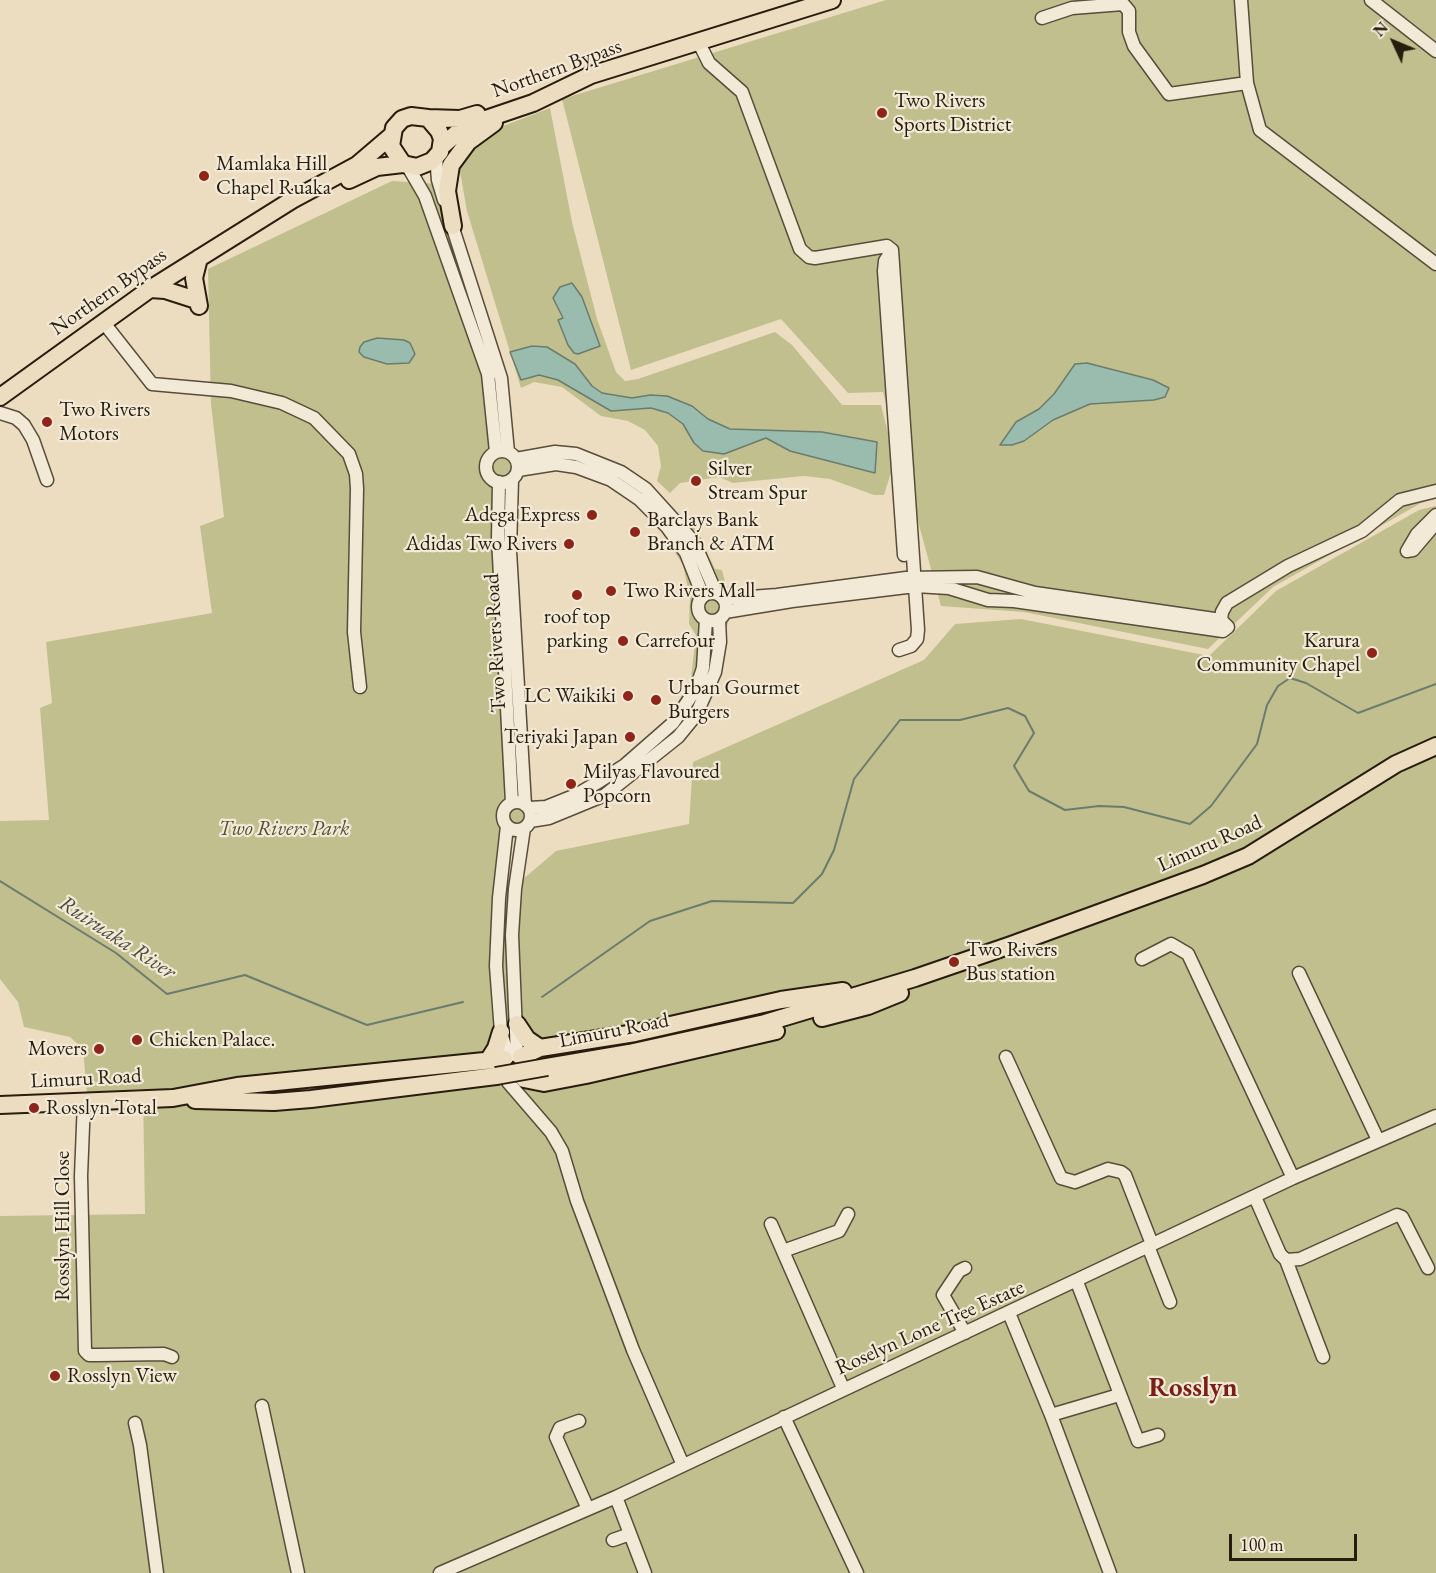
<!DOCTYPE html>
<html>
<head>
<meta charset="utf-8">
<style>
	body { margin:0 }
	#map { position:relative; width:1436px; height:1573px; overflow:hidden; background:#ecddc1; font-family:"EB Garamond",serif }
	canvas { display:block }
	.north { position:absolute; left:1364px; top:12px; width:60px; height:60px; -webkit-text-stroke:4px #f3e9d7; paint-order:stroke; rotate:314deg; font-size:16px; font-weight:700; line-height:24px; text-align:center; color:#271c0d }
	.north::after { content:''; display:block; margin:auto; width:21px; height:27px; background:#271c0d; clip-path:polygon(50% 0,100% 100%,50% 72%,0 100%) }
	.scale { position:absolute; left:1229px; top:1534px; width:128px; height:27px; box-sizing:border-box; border:3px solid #271c0d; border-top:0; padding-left:8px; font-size:18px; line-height:21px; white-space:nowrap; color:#271c0d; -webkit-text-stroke:4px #f3e9d7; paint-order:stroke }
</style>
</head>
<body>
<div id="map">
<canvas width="1436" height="1573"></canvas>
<div class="north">N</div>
<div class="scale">100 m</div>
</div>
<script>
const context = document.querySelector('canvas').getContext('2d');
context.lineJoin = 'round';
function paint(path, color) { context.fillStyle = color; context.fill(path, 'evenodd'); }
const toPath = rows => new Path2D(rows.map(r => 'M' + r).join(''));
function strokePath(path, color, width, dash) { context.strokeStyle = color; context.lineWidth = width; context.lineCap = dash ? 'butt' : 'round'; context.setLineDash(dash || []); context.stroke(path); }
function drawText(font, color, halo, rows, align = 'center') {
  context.font = font + ' "EB Garamond",serif'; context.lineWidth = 4.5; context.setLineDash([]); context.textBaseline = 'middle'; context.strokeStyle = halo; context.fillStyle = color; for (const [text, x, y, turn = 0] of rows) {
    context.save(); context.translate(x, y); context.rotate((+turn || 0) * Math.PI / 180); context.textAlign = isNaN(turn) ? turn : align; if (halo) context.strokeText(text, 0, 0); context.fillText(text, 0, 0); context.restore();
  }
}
const green = toPath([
	[886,0,1436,0,1436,499,1421,503,1273,587,1208,649,1024,612,941,606,883,392,848,393,781,319,631,370,562,99],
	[550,108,572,222,597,319,616,372,625,381,638,379,775,332,792,345,842,405,881,405,890,441,892,469,884,495,874,495,830,479,804,476,733,483,719,477,680,483,670,493,657,481,661,466,658,446,645,430,628,421,601,416,562,387,534,382,521,388,467,211,459,166,467,151,493,130],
	[392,181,439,184,479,348,493,457,504,453,510,456,515,464,513,474,502,480,504,810,515,803,521,804,529,811,530,818,519,829,511,828,501,898,556,851,689,824,693,762,924,660,955,624,1021,619,1209,656,1276,591,1419,510,1436,506,1436,1573,0,1573,0,1216,145,1214,143,1089,87,1093,83,1049,70,1037,24,1027,18,1002,0,979,0,821,49,820,40,708,52,703,46,642,212,613,200,526,224,517,211,404,208,269],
	[688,519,694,526,715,569,722,570,726,586,738,589,734,601,737,609,729,620,693,727,672,714,691,678,696,635,689,624,690,598,683,565,669,543]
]);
const water = toPath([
	[572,283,582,297,600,346,578,354,574,353,568,345,558,320,563,318,553,298,560,287,572,283],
	[377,338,404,340,410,343,415,354,409,363,387,364,364,357,359,352,360,347,364,342,377,338],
	[532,346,547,347,575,364,592,386,602,393,632,398,650,395,667,396,692,406,708,419,730,429,822,432,877,442,875,473,790,451,766,438,724,454,703,451,694,443,683,424,668,413,651,408,611,411,558,380,539,375,521,380,510,352,532,346],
	[1087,363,1153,380,1169,388,1165,397,1154,400,1090,404,1053,420,1024,441,1012,445,1000,445,1016,422,1039,409,1054,394,1075,364,1087,363]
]);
const stream = toPath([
	[0,881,116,953,167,994,245,975,367,1025,463,1002],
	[542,997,650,921,712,901,793,903,822,874,834,850,854,779,900,720,960,720,1008,708,1025,716,1034,733,1014,766,1029,791,1065,810,1099,806,1124,807,1190,824,1211,806,1257,744,1267,705,1278,686,1290,678,1306,683,1358,713,1436,684]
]);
const minor = toPath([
	[1241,0,1247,83,1260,130,1436,264],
	[1371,0,1436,51],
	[1042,18,1072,8,1123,4,1129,11,1129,32,1134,46,1169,94,1247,83],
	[699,43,709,63,742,92,800,249,809,257,815,258,887,246,892,250],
	[436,157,438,180,444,200],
	[407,165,425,196,488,374,496,452],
	[450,219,501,378,508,452],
	[892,250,918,630,917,639,911,646,899,650],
	[892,250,885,261,884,271,904,555],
	[104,323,152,384,231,391,282,403,314,418,349,454,356,474,357,489,354,632,360,687],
	[0,413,16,418,24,425,33,440,47,480],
	'486 467a16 16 0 1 1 32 0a16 16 0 1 1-32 0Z',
	[516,459,555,452,576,454,621,472,646,489,694,542,716,593],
	[518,470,556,464,576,467,611,480,639,499,667,527,686,553,703,596],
	[512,479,510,551,525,805],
	[499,482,498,538,512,803],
	[1436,515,1417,534,1407,551,1413,550,1436,523],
	'698 607a14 14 0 1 1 28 0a14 14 0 1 1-28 0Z',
	[724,599,777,595,906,578,977,577,1035,593,1221,620,1228,627,1223,631,1014,601,988,600,949,588,915,586,792,601,725,612],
	[1221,620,1222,612,1227,603,1288,566,1362,531,1400,500,1436,491],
	'503 816a14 14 0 1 1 28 0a14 14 0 1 1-28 0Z',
	[529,808,546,807,576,795,600,781,625,765,673,723,696,689,703,668,706,620],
	[530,821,549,818,605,795,678,737,696,715,715,672,720,642,719,619],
	[507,826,499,898,496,966,501,1032,508,1057],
	[1142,959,1171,944,1188,954,1293,1178],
	[1299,973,1378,1140],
	[517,1056,512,935,515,889,524,828],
	[1006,1057,1061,1178,1075,1182,1108,1169,1121,1172,1125,1175,1152,1244],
	[508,1082,551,1132,562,1151,577,1201,633,1350,683,1465],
	[84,1101,81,1176,85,1351,89,1355,98,1355,164,1354,172,1357],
	[1255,1197,1280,1254,1286,1260,1300,1259,1397,1215,1402,1217,1428,1268],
	[771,1224,843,1388],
	[1148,1246,1170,1302],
	[783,1251,839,1231,848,1214],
	[1286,1260,1323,1357],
	[1077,1282,1138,1441,1158,1435],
	[1009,1313,1051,1415,1110,1573],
	[965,1333,943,1295,959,1271,965,1268],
	[262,1406,298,1573],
	[1051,1415,1119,1395],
	[784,1417,857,1573],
	[579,1421,560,1428,556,1437,588,1509],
	[135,1423,140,1445,157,1573],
	[616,1497,645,1573],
	[613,1540,630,1534],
	[440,1573,616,1497,1293,1178,1436,1116]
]);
const major = toPath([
	[428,118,460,119,477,114],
	[441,147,458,132,480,121,533,103,591,75,832,0],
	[349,180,377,167,403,164,417,167,432,161,440,152,442,139,439,131,428,118,411,116,402,119,394,128,391,146,403,164],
	[453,226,447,191,451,165,468,142,494,123],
	[150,289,165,290,193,299],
	[199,306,194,278,199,258],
	[0,397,150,289,292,200,357,165,391,136],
	[822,1018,868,1006,900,993],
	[517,1024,527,1039,540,1048],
	[521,1057,540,1048,635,1033,781,1000,843,991],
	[489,1059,496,1048,501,1032],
	[547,1067,629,1053,765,1023,915,978,1011,945,1203,875,1248,856,1396,764,1436,746],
	[524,1079,544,1083,586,1075,776,1031],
	[195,1100,274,1102,311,1099,496,1076],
	[0,1105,173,1098,237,1086,504,1059]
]);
const majorBridge = toPath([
	[496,1076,547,1067]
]);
const markers = [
	[882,113,6,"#8f2418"],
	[204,176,6,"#8f2418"],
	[47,422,6,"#8f2418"],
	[696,481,6,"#8f2418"],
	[592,515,6,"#8f2418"],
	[635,532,6,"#8f2418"],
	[569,544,6,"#8f2418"],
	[611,591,6,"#8f2418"],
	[577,595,6,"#8f2418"],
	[623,641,6,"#8f2418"],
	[1372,653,6,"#8f2418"],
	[628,696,6,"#8f2418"],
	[656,700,6,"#8f2418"],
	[630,737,6,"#8f2418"],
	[571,784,6,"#8f2418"],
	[954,962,6,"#8f2418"],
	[137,1040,6,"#8f2418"],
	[99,1049,6,"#8f2418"],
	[34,1108,6,"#8f2418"],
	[55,1376,6,"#8f2418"]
];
const streetNames = [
	["Northern Bypass",557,69,-20],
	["Northern Bypass",109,292,-35],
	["Two Rivers Road",496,643,-93],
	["Limuru Road",1210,844,-24],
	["Limuru Road",614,1031,-11],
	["Limuru Road",86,1079,-3],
	["Rosslyn Hill Close",63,1226,-90],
	["Roselyn Lone Tree Estate",930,1328,-24]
];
const poiNames = [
	["Two Rivers",894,101],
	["Sports District",894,125],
	["Mamlaka Hill",216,164],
	["Chapel Ruaka",216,188],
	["Two Rivers",59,410],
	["Motors",59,434],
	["Silver",708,469],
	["Stream Spur",708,493],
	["Adega Express",580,515,"right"],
	["Barclays Bank",647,520],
	["Branch & ATM",647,544],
	["Adidas Two Rivers",557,544,"right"],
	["Two Rivers Mall",623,591],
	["roof top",577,617,"center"],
	["parking",577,641,"center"],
	["Carrefour",635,641],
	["Karura",1360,641,"right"],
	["Community Chapel",1360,665,"right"],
	["Urban Gourmet",668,688],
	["Burgers",668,712],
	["LC Waikiki",616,696,"right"],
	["Teriyaki Japan",618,737,"right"],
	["Milyas Flavoured",583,772],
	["Popcorn",583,796],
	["Two Rivers",966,950],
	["Bus station",966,974],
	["Chicken Palace.",149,1040],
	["Movers",87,1049,"right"],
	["Rosslyn Total",46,1108],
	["Rosslyn View",67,1376]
];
const parkNames = [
	["Two Rivers Park",284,829]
];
const waterNames = [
	["Ruiruaka River",117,938,33]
];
const districtNames = [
	["Rosslyn",1193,1389]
];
paint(green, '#c0bf8d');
paint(water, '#99bcae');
strokePath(water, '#6b7c6e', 1.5);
strokePath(stream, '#6b7c6e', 2);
strokePath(minor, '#584c3a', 15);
strokePath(major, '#271c0d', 20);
strokePath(minor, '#f3e9d7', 12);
strokePath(major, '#ecddc1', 16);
strokePath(majorBridge, '#271c0d', 20, []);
strokePath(majorBridge, '#ecddc1', 16);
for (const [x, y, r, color] of markers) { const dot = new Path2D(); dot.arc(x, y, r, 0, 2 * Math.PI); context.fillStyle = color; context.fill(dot); strokePath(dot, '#f3e9d7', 2); }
drawText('21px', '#271c0d', '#f3e9d7', streetNames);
drawText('21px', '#271c0d', '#f3e9d7', poiNames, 'left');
drawText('italic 21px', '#554d33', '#f3e9d7', parkNames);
drawText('italic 22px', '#494c3d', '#f3e9d7', waterNames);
drawText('bold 27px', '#7a1f14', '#f3e9d7', districtNames);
</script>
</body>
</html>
